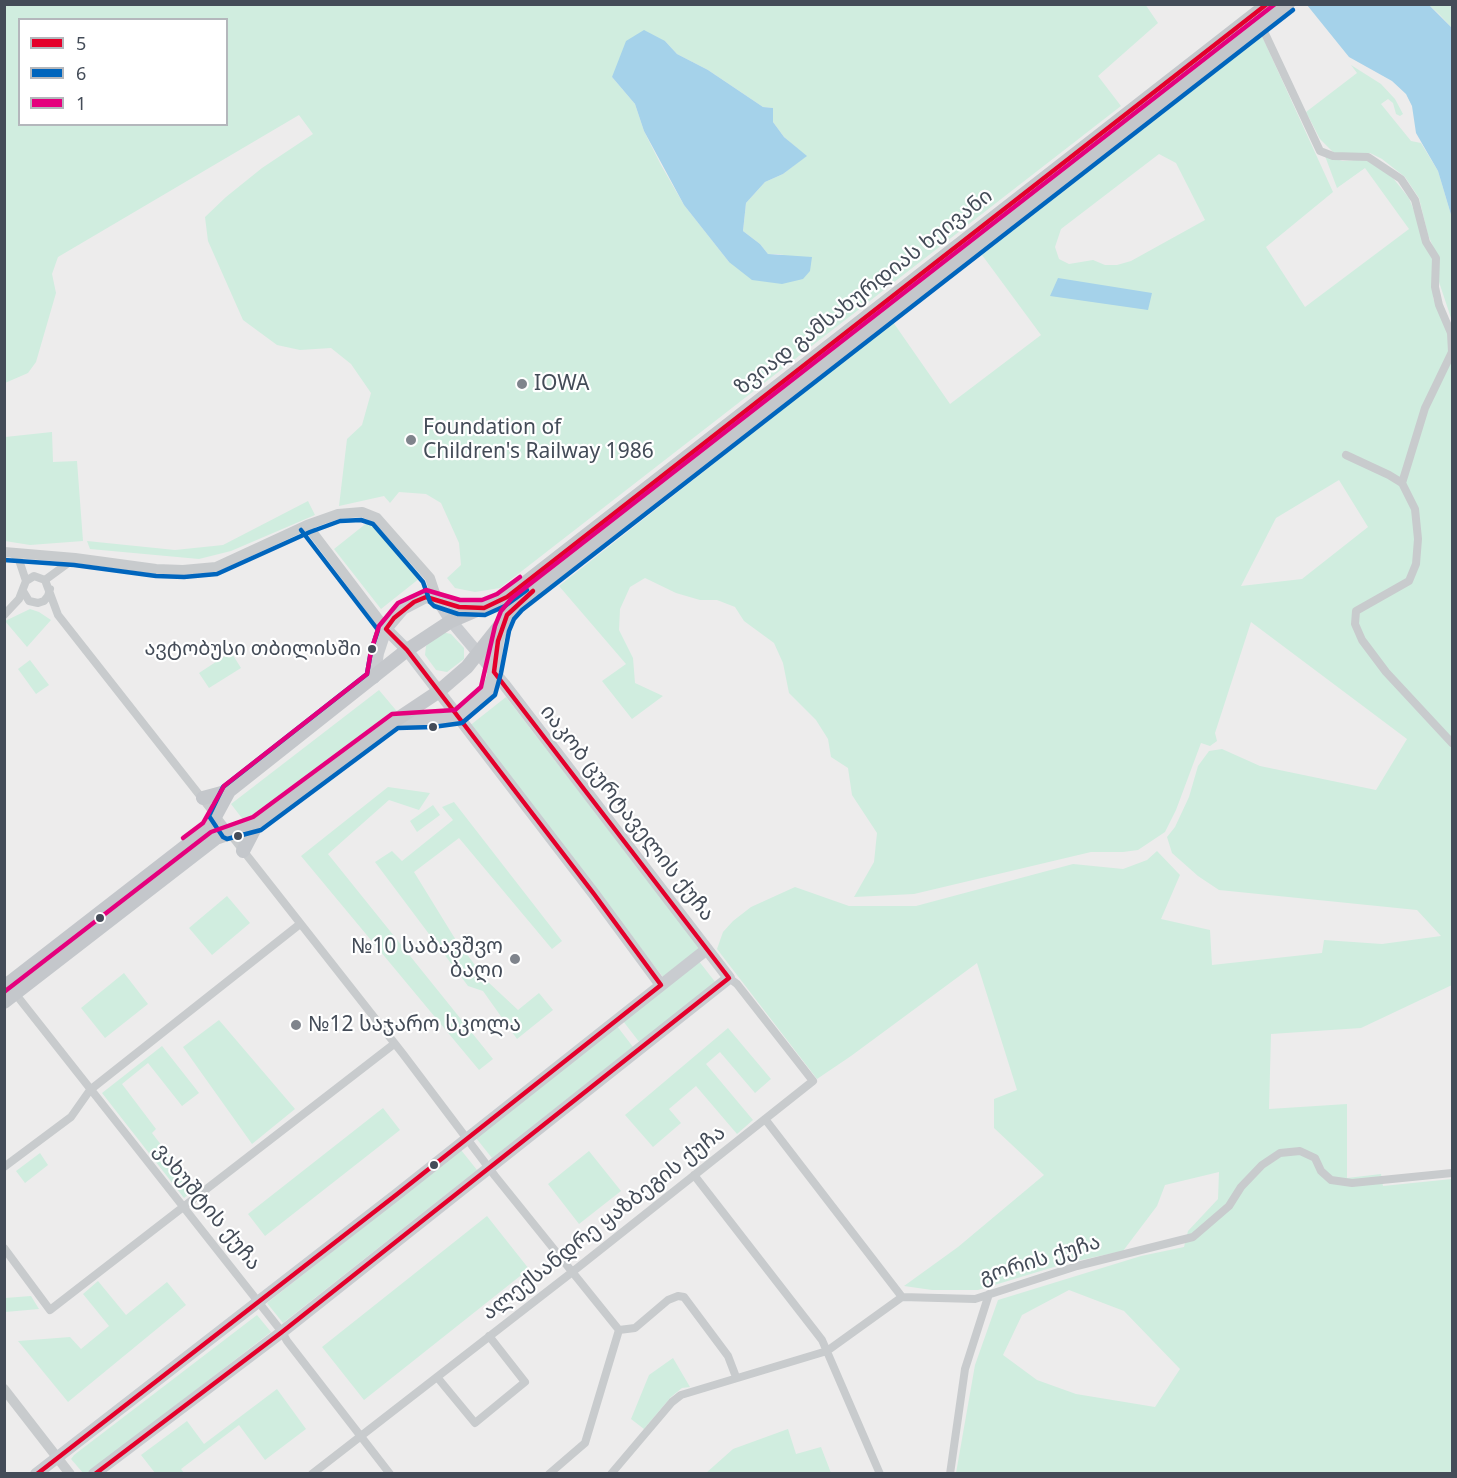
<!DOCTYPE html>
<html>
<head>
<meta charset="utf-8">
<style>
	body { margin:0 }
	#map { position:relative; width:1457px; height:1478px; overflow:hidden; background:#edecec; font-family:"Noto Sans",sans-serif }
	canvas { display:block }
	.frame { position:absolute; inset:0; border:6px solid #444c58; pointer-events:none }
	.legend { position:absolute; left:18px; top:18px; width:210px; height:108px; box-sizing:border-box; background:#fff; border:2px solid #b4b7bc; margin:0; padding:8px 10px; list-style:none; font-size:18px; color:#444c58 }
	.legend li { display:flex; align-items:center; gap:12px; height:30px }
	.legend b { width:30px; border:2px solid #b4b7bc }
</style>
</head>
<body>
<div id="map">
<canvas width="1457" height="1478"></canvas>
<div class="frame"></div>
<ul class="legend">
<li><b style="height:8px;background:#e4002b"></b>5</li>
<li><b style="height:8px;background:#0065bd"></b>6</li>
<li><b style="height:8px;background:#e5007d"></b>1</li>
</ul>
</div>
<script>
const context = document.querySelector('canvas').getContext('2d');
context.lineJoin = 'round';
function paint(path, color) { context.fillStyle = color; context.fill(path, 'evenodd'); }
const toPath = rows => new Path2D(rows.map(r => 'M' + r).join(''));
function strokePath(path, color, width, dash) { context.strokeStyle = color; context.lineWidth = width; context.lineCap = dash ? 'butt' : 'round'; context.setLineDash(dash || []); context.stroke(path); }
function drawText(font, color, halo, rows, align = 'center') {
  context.font = font + ' "Noto Sans","Noto Sans Georgian",sans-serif'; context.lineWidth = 4.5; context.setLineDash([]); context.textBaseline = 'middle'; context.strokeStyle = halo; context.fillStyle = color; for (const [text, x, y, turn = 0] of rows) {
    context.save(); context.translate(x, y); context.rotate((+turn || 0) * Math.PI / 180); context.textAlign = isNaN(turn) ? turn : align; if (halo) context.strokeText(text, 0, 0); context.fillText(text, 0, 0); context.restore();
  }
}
const green = toPath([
	[1145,4,1158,23,1098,76,1121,106,500,588,475,592,455,588,447,578,461,565,459,543,441,503,426,494,399,492,390,503,384,496,339,506,347,439,362,425,371,393,351,364,331,348,300,350,277,345,243,320,208,241,205,217,226,197,262,168,313,134,299,115,58,257,52,274,56,293,36,362,28,373,5,383,5,5],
	[20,20,226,20,226,124,20,124],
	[665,41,677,54,708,70,763,107,773,108,773,122,784,137,806,156,783,174,765,182,746,203,743,231,760,244,768,254,784,254,729,262,684,205,661,165,644,131,635,104,612,77],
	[1429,5,1452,5,1452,28,1439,14],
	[1262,36,1333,192,1266,247,1305,307,1409,229,1365,168,1337,188,1325,156,1343,161,1368,159,1393,178,1409,198,1434,262,1433,298,1448,332,1452,352,1452,985,1361,1028,1271,1034,1269,1109,1347,1104,1347,1178,1381,1174,1383,1186,1452,1179,1452,1473,956,1473,975,1365,998,1300,1141,1256,1184,1247,1188,1231,1218,1199,1219,1172,1165,1185,1157,1206,1123,1251,1067,1263,978,1290,932,1290,904,1286,958,1247,1044,1175,994,1128,994,1099,1017,1090,977,963,851,1056,817,1079,717,949,723,932,733,921,751,907,795,887,849,906,916,906,1073,864,1123,869,1147,860,1157,851,1180,875,1161,919,1210,930,1212,965,1322,953,1324,940,1382,944,1441,936,1417,910,1219,890,1198,876,1172,853,1167,837,1175,827,1189,797,1198,766,1209,751,1222,749,1260,766,1376,790,1407,739,1251,622,1215,733,1217,741,1210,746,1201,743,1176,810,1165,832,1138,850,1123,852,1091,852,914,894,854,897,874,862,877,833,852,795,848,768,831,757,828,739,816,720,789,693,783,663,774,643,744,621,735,607,717,600,700,600,676,593,645,578,630,587,620,609,619,630,633,658,635,683,663,696,632,719,602,681,626,664,559,586,893,322,950,404,1041,335,982,255],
	[1159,154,1176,163,1205,220,1131,261,1117,265,1105,265,1093,260,1069,264,1059,259,1055,247,1061,229],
	[1339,480,1368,527,1302,579,1241,586,1276,518],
	[1069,1290,1124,1311,1180,1369,1155,1407,1076,1394,1037,1380,1003,1355,1022,1315],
	[1351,65,1381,84,1395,99,1403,114,1400,116,1396,114,1393,103,1388,99,1381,104,1411,141,1421,143,1438,171,1452,218,1452,321,1439,282,1438,258,1428,235,1419,198,1405,177,1382,159,1370,153,1334,153,1320,139,1306,112,1357,73],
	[52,432,53,462,77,461,83,541,30,545,5,541,5,437],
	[308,501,315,515,231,551,199,559,90,549,87,541,175,550,223,545],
	[373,518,420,578,381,609,334,549],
	[30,609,39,612,51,620,27,647,5,621],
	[442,632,451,634,464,648,464,659,447,672,436,670,425,655,426,646],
	[231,652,241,668,209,688,199,673],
	[30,660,49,685,36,694,18,669],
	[379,690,400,715,248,826,231,804],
	[506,697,700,948,663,977,468,727],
	[388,787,430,793,419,810,389,800,328,854,493,1059,479,1070,301,856],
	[454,802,562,941,552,949,459,838,414,872,454,937,487,981,518,1010,539,993,553,1010,517,1039,483,991,468,986,375,862,392,851,402,861,453,820,442,807],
	[433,805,440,815,417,832,410,821],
	[227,896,250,923,212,955,189,928],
	[698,960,716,983,640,1043,623,1021],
	[124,973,148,1004,105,1038,81,1008],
	[219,1020,295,1109,252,1144,183,1047],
	[617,1026,633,1047,492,1158,476,1138],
	[728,1028,771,1079,755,1093,720,1052,706,1064,753,1120,737,1134,696,1086,669,1109,681,1123,653,1147,625,1115],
	[162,1046,199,1093,182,1106,148,1063,122,1084,156,1129,152,1133,195,1189,184,1198,102,1093],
	[383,1108,400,1130,265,1236,248,1214],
	[461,1150,477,1170,283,1323,267,1303],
	[589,1151,621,1191,579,1224,548,1184],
	[40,1153,48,1165,25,1183,16,1171],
	[487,1216,529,1269,364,1400,322,1347],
	[98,1281,126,1315,167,1282,186,1305,68,1402,18,1341,70,1337,81,1349,109,1326,83,1294],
	[31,1296,39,1309,5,1312,5,1298],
	[257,1315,271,1332,88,1473,83,1473,71,1459,74,1455],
	[673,1358,690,1387,682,1388,671,1397,644,1429,631,1419,649,1375],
	[277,1389,306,1429,265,1460,239,1425,181,1469,184,1473,155,1473,141,1455,187,1421,204,1444],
	[788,1429,796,1454,821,1447,831,1473,706,1473,733,1449]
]);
const water = toPath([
	[1307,5,1429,5,1452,28,1452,218,1438,171,1416,133,1412,106,1406,94,1392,81,1349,57],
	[644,30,665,41,677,54,708,70,763,107,773,108,773,122,784,137,807,156,783,174,765,182,746,203,743,231,760,244,768,254,812,257,810,271,803,279,782,284,752,280,729,262,684,205,644,131,635,104,612,77,626,41],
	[1058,278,1152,293,1148,310,1050,296]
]);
const minor = toPath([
	[1261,25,1320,151,1333,156,1368,157,1401,179,1415,200,1426,242,1436,258,1435,287,1439,305,1451,333,1452,352,1425,408,1402,483],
	[1346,455,1389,475,1402,483,1415,509,1418,539,1416,564,1409,581,1356,611,1355,624,1362,640,1386,672,1452,743],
	[13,554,19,560,26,581],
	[45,580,75,558],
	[23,591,29,601,38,603,44,601,48,596,50,589],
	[4,615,19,599,26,581,34,576,45,580,58,615,403,1054,495,1176,619,1330,585,1443,549,1474],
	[14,992,282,1332,287,1341,390,1474],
	[765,1119,902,1297],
	[4,1167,71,1117,90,1090,300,924],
	[694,1175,822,1340,880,1474],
	[4,1248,50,1310,394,1044],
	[619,1330,635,1328,668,1300,678,1296,684,1297,728,1356,736,1377],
	[437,1377,475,1423,525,1382,489,1336],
	[312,1474,571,1273,813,1081,737,984,729,978],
	[611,1474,672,1402,681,1395,827,1351,902,1297,975,1299,1077,1266,1193,1237,1229,1206,1241,1187,1262,1165,1280,1153,1300,1151,1315,1158,1321,1171,1331,1180,1352,1183,1452,1173],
	[950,1474,965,1369,989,1294]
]);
const tertiary = toPath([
	[307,525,386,629],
	[4,552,75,558,156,569,183,570,216,567,307,525,338,514,362,512,377,518,430,578,437,599],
	[4,1389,70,1474]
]);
const secondary = toPath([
	[386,629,407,650,594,894,661,985],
	[374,678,378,653,386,629,403,609,426,597,459,607,482,608],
	[396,720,432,720,458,717,488,691,494,672,498,641,504,622],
	[36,1474,396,1195,707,949],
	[94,1474,282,1332,729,978,504,684,451,621,437,599]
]);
const primary = toPath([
	[203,798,229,791],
	[243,851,257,824],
	[4,987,209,828,229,791,407,650,451,621,507,597,1268,4],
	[4,1002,216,838,257,824,396,720,438,692,467,667,517,604,1288,4]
]);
const bus1 = toPath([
	[37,1474,396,1195,661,985,594,894,407,650,386,629,394,618,414,602,426,597,459,607,484,608,507,597,1267,4],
	[95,1474,282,1332,729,978,494,672,498,641,507,615,533,591]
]);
const bus2 = toPath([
	[301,530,378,630,371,651,367,674,223,787,209,816,223,837,227,839,261,830,398,728,433,727,462,723,495,695,501,673,509,631,514,619,522,610,1293,10],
	[4,560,74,565,156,576,184,577,217,574,310,532,340,521,361,520,373,524,423,582,430,602,434,606,458,614,485,615,505,606,527,590]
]);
const bus3 = toPath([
	[183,838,203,823,224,786,367,674,371,651,379,626,398,603,426,590,460,600,482,600,497,594,520,577],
	[4,992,211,832,253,817,392,714,455,710,481,687,495,626,501,611,512,598,1275,4]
]);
const markers = [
	[522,384,6,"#7f848c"],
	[411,440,6,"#7f848c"],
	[372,649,5,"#444c58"],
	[433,727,5,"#444c58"],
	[238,836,5,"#444c58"],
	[100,918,5,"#444c58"],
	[515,959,6,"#7f848c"],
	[296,1025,6,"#7f848c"],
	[434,1165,5,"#444c58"]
];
const busNames = [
	["ავტობუსი თბილისში",361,649]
];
const streetNames = [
	["ზვიად გამსახურდიას ხეივანი",864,292,-38],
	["იაკობ ცურტაველის ქუჩა",627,813,52],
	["ვახუშტის ქუჩა",207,1207,51],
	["ალექსანდრე ყაზბეგის ქუჩა",604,1223,-38],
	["გორის ქუჩა",1040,1260,-17]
];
const poiNames = [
	["IOWA",534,384],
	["Foundation of",423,428],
	["Children's Railway 1986",423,452],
	["№10 საბავშვო",503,947,"right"],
	["ბაღი",503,971,"right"],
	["№12 საჯარო სკოლა",308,1025]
];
paint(green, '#d0eddf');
paint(water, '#a5d2ea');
strokePath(minor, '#c8cbcd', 8);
strokePath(tertiary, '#c8cbcd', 10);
strokePath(secondary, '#c9ccd0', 12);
strokePath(primary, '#c4c7cb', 14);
strokePath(bus1, '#e4002b', 4.5);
strokePath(bus2, '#0065bd', 4.5);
strokePath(bus3, '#e5007d', 4.5);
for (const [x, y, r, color] of markers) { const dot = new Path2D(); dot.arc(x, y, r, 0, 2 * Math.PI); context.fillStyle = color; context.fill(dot); strokePath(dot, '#fff', 2); }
drawText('20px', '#444c58', '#fff', busNames, 'right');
drawText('21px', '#444c58', '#fff', streetNames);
drawText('21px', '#444c58', '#fff', poiNames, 'left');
</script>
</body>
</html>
